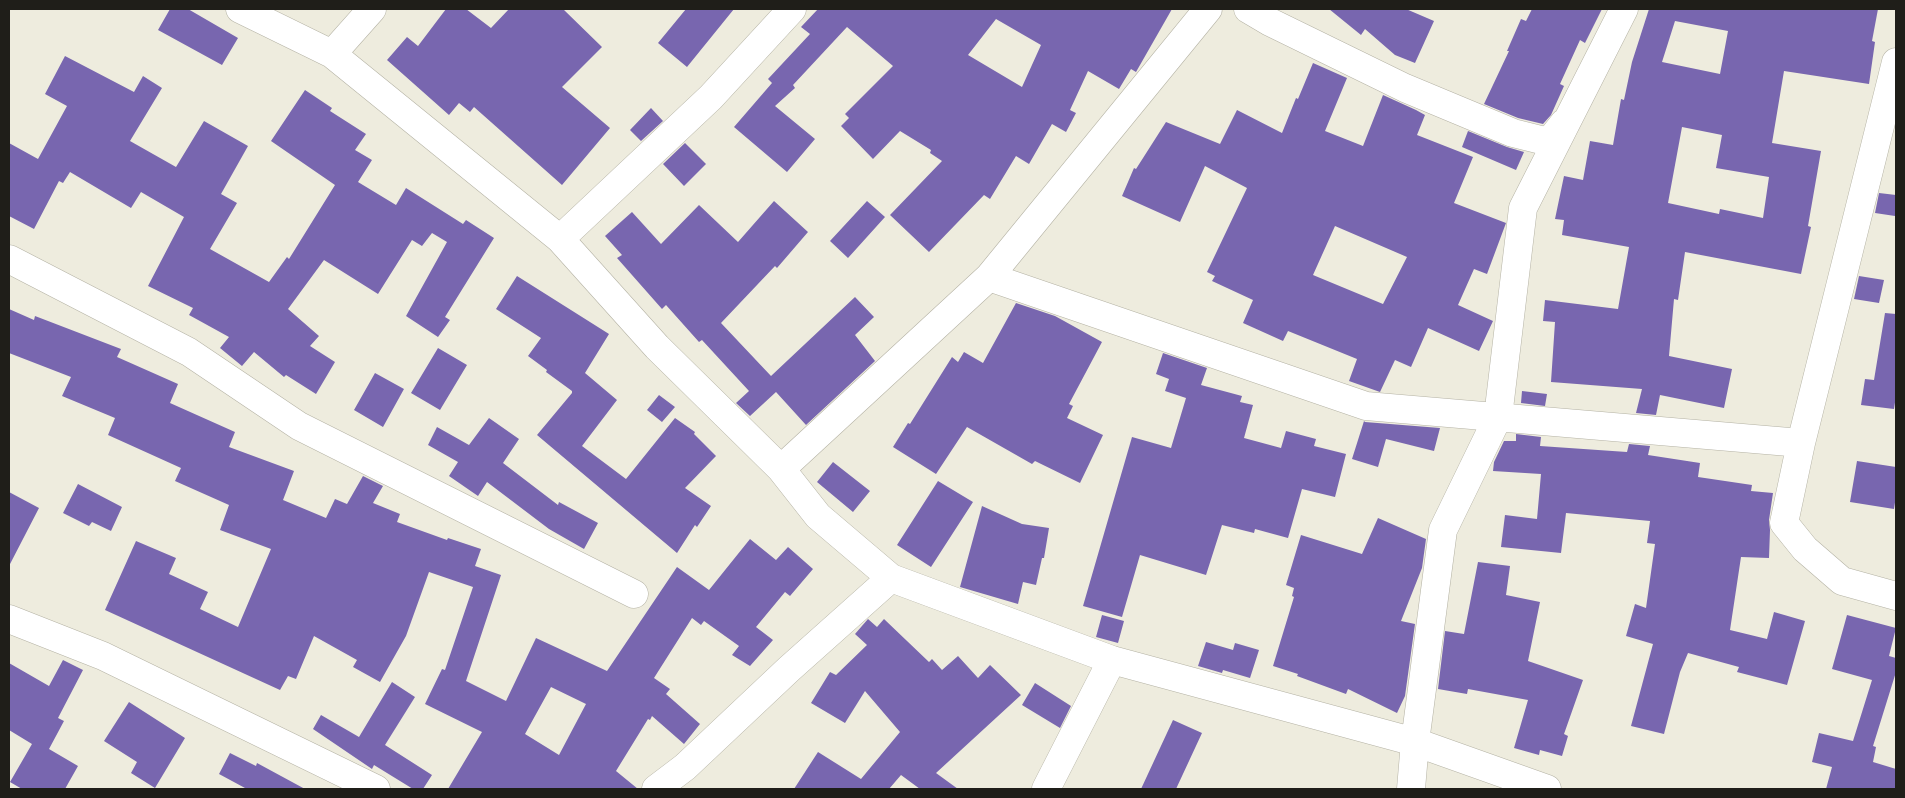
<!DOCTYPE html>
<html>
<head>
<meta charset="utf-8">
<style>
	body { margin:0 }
	#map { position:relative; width:1905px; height:798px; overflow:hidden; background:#eeecde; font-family:"Alegreya Sans",sans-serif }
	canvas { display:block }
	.frame { position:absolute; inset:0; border:10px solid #1f1e19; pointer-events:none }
</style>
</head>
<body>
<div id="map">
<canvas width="1905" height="798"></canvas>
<div class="frame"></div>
</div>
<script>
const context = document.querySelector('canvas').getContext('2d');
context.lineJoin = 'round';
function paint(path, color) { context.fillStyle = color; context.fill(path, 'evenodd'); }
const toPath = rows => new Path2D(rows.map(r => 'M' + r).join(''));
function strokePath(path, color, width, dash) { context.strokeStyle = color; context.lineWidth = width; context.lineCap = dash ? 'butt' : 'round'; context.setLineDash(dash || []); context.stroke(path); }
const building = toPath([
	[170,9,188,9,238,38,222,65,158,30],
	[446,9,466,9,491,28,509,9,563,9,602,47,562,87,610,128,562,185,474,107,470,112,459,103,449,115,387,60,407,37,418,46],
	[686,9,734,9,687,67,658,43],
	[818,9,1172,9,1136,72,1131,69,1119,89,1088,71,1070,110,1076,113,1066,132,1052,124,1029,164,1016,156,990,199,984,195,929,252,890,215,942,161,930,153,931,150,900,131,873,159,841,126,849,118,845,114,893,66,847,27,793,85,795,88,775,106,815,139,787,172,734,127,772,83,768,79,810,34,801,27],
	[996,19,1041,45,1022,87,968,55],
	[1329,9,1406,9,1434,21,1415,63,1395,55,1365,29,1361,35],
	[1532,9,1602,9,1585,43,1580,40,1560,84,1564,86,1551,115,1543,124,1518,118,1484,104,1509,51,1507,51,1521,19,1526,21],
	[1649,9,1878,9,1872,41,1875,42,1869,84,1784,71,1772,143,1821,151,1808,226,1811,227,1801,274,1685,252,1678,300,1674,299,1669,356,1732,369,1724,408,1660,395,1656,415,1636,413,1642,389,1551,382,1555,322,1543,321,1545,300,1618,309,1629,247,1562,235,1564,220,1555,219,1564,176,1583,180,1590,141,1613,145,1621,99,1624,100,1632,62],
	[1675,21,1728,31,1720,74,1662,62],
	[1682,127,1722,135,1716,168,1769,177,1763,218,1720,209,1719,214,1668,203],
	[65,56,134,92,143,76,162,88,130,141,176,167,204,121,248,146,221,194,237,203,210,249,269,282,287,257,289,259,335,185,271,141,305,90,332,108,330,111,366,134,355,150,372,160,358,182,396,205,406,188,463,224,466,220,494,238,445,317,450,320,438,337,406,316,447,242,432,233,422,246,412,240,378,294,324,260,288,309,319,336,310,346,335,362,316,394,286,375,284,377,254,352,242,366,220,348,229,337,189,315,193,308,148,286,184,217,141,192,131,208,70,172,63,183,59,181,34,229,9,216,9,143,38,159,67,106,45,94],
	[1313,63,1347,78,1325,131,1363,146,1383,95,1416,110,1425,115,1417,135,1473,157,1454,203,1506,223,1487,274,1474,269,1458,305,1493,321,1479,351,1428,328,1411,367,1395,360,1380,392,1349,381,1357,359,1288,331,1283,341,1243,323,1253,300,1212,281,1215,276,1207,272,1247,188,1205,166,1180,222,1122,196,1134,168,1136,169,1166,122,1220,144,1237,110,1282,133,1296,98,1298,99],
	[1335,226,1407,257,1383,304,1313,275],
	[651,108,663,121,641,141,630,130],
	[1468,131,1507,147,1524,152,1516,170,1462,147],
	[685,143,706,164,684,186,663,164],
	[1879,193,1896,195,1895,216,1875,213],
	[774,201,808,232,777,268,775,266,721,323,771,376,855,297,874,317,855,335,875,361,806,425,776,392,750,416,736,403,749,391,702,340,699,342,666,305,662,309,617,258,622,255,605,236,632,212,661,244,699,205,738,242],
	[867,201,885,217,848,258,830,241],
	[517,276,609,334,585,373,617,400,582,446,626,479,675,418,695,432,694,434,716,456,685,488,711,506,697,527,695,525,677,553,537,435,572,393,572,391,546,372,547,370,528,356,541,338,496,309],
	[1859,276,1884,280,1879,303,1854,299],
	[1016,303,1055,316,1102,342,1069,404,1073,406,1067,418,1103,435,1080,483,1035,461,1032,464,967,427,936,474,893,447,908,423,910,424,952,357,958,362,964,352,983,363],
	[9,309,34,320,35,316,121,349,117,357,178,384,170,403,235,432,229,447,294,471,283,500,326,518,335,499,347,504,363,476,383,486,373,503,400,514,397,522,447,540,448,538,481,549,475,566,501,575,466,681,506,701,536,638,607,671,677,567,709,590,750,539,776,560,788,547,813,569,790,596,785,592,756,627,773,640,750,666,732,655,739,646,704,621,701,625,692,618,654,678,670,689,666,694,700,724,684,744,652,716,650,720,648,719,616,771,638,789,448,789,482,732,425,704,442,669,445,670,473,587,429,572,406,636,380,682,353,667,357,660,314,636,296,679,288,676,280,690,105,610,136,541,176,558,169,574,208,592,200,609,238,627,271,549,220,530,229,505,175,481,181,468,108,435,115,418,62,396,71,377,9,353],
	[551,687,586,704,559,755,525,734],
	[1885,313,1896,314,1896,396,1894,409,1861,405,1865,379,1874,380],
	[438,348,467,365,440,410,411,393],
	[1163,353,1207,368,1201,385,1242,396,1240,402,1253,405,1244,438,1281,448,1286,431,1316,439,1314,446,1346,454,1335,497,1302,489,1288,538,1255,529,1254,533,1222,525,1206,575,1140,555,1122,617,1083,606,1132,437,1171,448,1186,398,1165,391,1169,379,1156,374],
	[375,373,404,389,383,427,354,410],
	[1522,391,1547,394,1545,406,1521,403],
	[659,395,675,407,662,422,647,410],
	[489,418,519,439,503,463,558,505,559,502,598,523,584,549,549,529,487,482,478,496,449,476,458,462,428,445,437,427,469,445],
	[1364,421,1365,422,1440,428,1434,451,1386,439,1378,467,1352,459],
	[1516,434,1541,437,1540,446,1627,452,1629,444,1650,446,1648,455,1700,463,1698,477,1752,485,1751,491,1773,493,1769,520,1770,530,1769,558,1741,557,1730,630,1767,639,1774,612,1805,621,1787,685,1737,672,1739,667,1688,653,1680,672,1664,734,1631,726,1653,644,1626,636,1635,604,1646,608,1655,544,1647,543,1650,521,1566,513,1561,553,1501,547,1505,515,1537,519,1541,474,1493,471,1494,462,1504,441,1516,441],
	[1857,461,1896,467,1896,496,1894,509,1850,502],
	[833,462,870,491,853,512,817,482],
	[938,481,973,502,931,567,897,545],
	[78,484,122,507,111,531,92,522,89,526,63,513],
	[9,492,39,508,9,566],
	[982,506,1022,524,1049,528,1044,558,1042,558,1036,585,1023,582,1018,604,960,587],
	[1378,518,1426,539,1422,568,1401,621,1415,624,1405,696,1397,713,1348,689,1346,694,1297,676,1298,674,1273,666,1294,597,1292,596,1294,588,1286,585,1301,535,1362,554],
	[1478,562,1510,566,1506,595,1540,602,1528,661,1583,680,1564,734,1568,736,1562,756,1540,750,1539,755,1514,748,1528,700,1468,689,1467,694,1438,689,1445,631,1464,634],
	[1102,615,1124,621,1118,643,1096,637],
	[1847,615,1896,628,1889,656,1896,658,1896,672,1873,746,1876,747,1873,762,1896,769,1896,789,1826,789,1832,767,1812,762,1819,733,1853,741,1872,680,1832,669],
	[868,619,877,627,884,619,929,662,932,659,942,670,958,656,978,678,990,665,1021,695,936,773,958,789,920,789,901,775,889,789,794,789,818,752,861,779,900,732,865,691,845,723,811,703,830,672,836,675,867,645,855,634],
	[1206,642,1233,650,1235,643,1259,650,1250,678,1223,670,1222,673,1198,666],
	[63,660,83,670,58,718,64,721,49,749,78,766,65,789,22,789,10,782,32,744,9,730,9,663,49,686],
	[392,682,415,697,385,745,432,775,423,789,413,789,374,765,372,769,313,729,321,715,359,737],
	[1035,683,1071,706,1060,728,1022,705],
	[129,702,185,738,155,788,131,773,137,762,104,741],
	[1173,720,1202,733,1176,789,1141,789],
	[230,753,256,766,257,763,305,789,244,789,245,788,219,774]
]);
const minor = toPath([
	[240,9,332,54,560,239,657,347,781,469,818,516,891,578,1112,660,1415,742,1547,789],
	[1248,9,1270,22,1405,88,1513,133,1549,142,1564,123],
	[332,54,372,9],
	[1896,62,1801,443,1784,523,1805,549,1842,581,1896,596],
	[560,239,711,97,792,9],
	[9,259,189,352,299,426,634,594],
	[989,277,1366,406,1801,443],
	[781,469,989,277,1208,9],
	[9,619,103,656,376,789],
	[656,789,685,767,789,669,891,578],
	[1046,789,1112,660],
	[1411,789,1415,742,1443,530,1498,417,1523,208,1624,9]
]);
paint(building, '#7866af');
strokePath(minor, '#b4b2a4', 29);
strokePath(minor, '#fff', 28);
</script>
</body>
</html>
